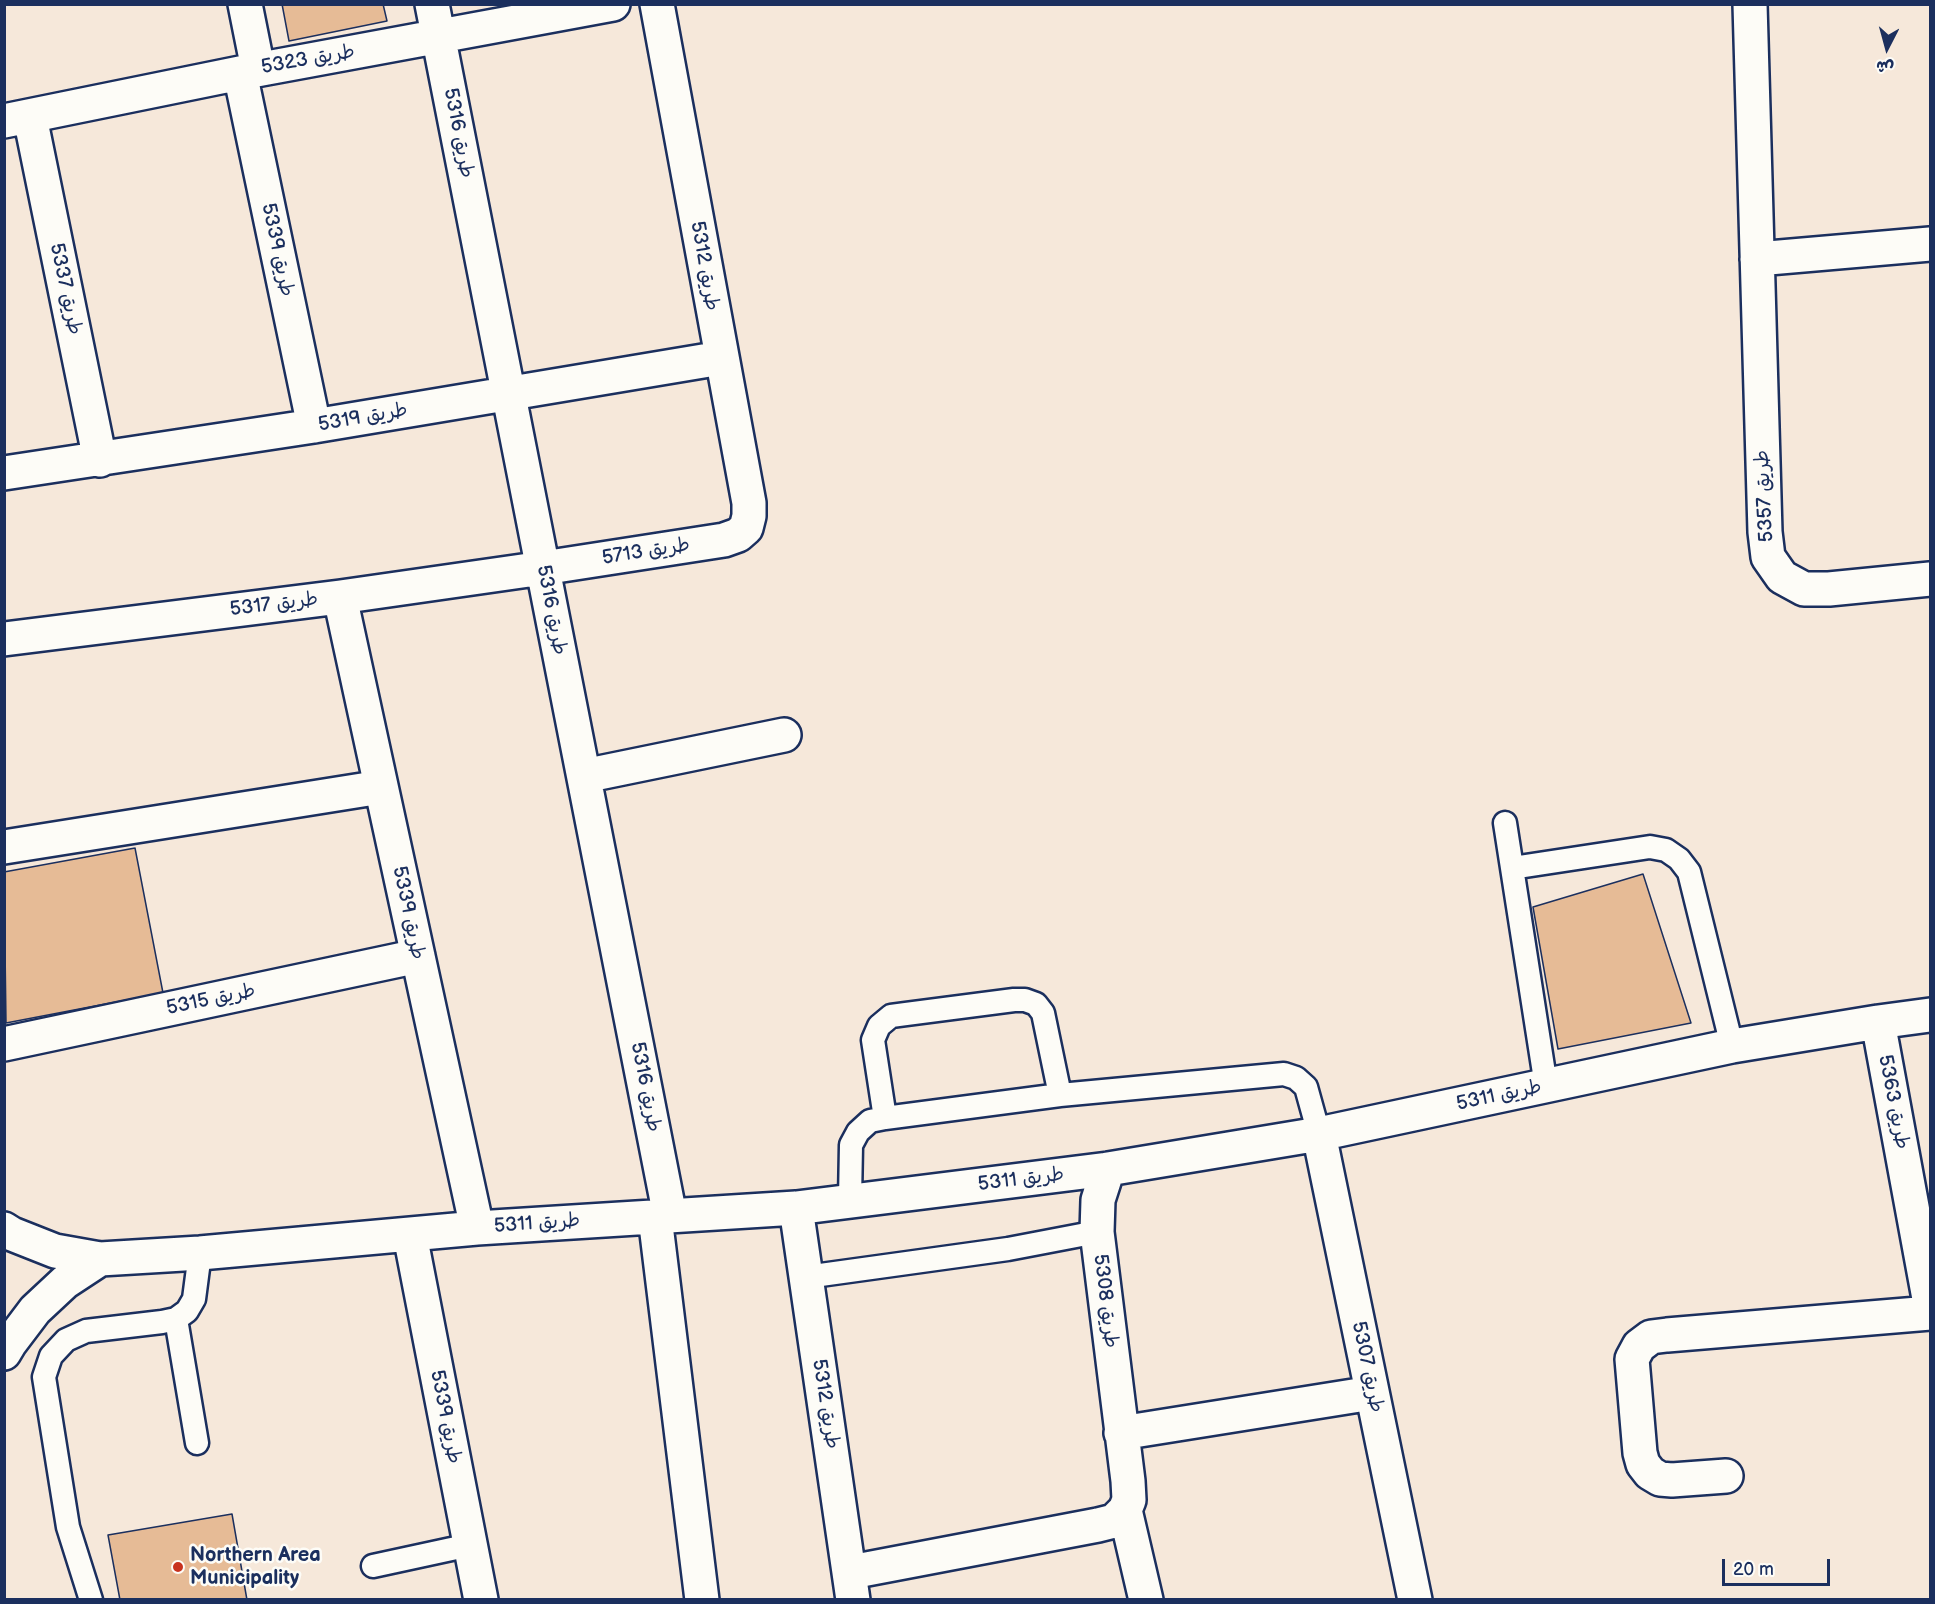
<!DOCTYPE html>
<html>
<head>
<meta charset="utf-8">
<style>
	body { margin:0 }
	#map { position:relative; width:1935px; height:1604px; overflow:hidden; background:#f6e8da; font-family:"Balsamiq Sans","Playpen Sans Arabic",sans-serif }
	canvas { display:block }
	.frame { position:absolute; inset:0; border:6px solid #1b2f5e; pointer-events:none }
	.north { position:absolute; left:1857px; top:18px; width:60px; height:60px; -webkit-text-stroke:4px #fdfcf7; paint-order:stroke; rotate:186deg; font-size:16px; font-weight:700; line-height:24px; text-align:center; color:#1b2f5e }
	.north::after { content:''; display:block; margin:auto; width:21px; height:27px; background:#1b2f5e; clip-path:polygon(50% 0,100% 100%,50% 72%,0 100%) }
	.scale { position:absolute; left:1722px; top:1559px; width:108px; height:27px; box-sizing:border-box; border:3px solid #1b2f5e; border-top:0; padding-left:8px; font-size:18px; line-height:21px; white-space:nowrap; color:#1b2f5e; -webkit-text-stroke:4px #fdfcf7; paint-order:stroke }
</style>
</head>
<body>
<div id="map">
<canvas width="1935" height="1604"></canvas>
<div class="frame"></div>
<div class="north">ش</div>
<div class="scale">20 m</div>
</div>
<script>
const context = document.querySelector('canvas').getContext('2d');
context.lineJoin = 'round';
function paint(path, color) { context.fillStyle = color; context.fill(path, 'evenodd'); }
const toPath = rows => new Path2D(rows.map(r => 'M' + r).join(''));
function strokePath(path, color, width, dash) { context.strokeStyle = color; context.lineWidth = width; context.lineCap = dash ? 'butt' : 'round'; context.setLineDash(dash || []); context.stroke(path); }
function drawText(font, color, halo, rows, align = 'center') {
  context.font = font + ' "Balsamiq Sans","Playpen Sans Arabic",sans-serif'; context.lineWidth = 5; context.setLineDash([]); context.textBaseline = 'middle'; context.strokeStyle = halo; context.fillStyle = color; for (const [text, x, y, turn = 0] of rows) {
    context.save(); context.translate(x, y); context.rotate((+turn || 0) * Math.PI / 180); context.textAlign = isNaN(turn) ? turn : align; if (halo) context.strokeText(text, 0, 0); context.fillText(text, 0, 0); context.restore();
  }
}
const building = toPath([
	[282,4,383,4,387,21,289,41,282,4],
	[135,848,163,993,6,1023,4,872,135,848],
	[1643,874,1691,1023,1558,1049,1533,907,1643,874],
	[232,1514,247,1600,120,1600,108,1535,232,1514]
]);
const lane = toPath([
	[1505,823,1546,1086],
	[1512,868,1650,847,1666,850,1679,859,1689,872,1732,1046],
	[885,1118,873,1040,879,1026,891,1016,906,1014,1014,1000,1025,1000,1036,1004,1043,1013,1060,1095],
	[850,1200,851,1145,858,1132,870,1121,885,1118,1060,1095,1284,1074,1296,1078,1306,1087,1319,1134],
	[806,1277,1008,1249,1097,1232],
	[176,1319,197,1443],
	[373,1566,470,1545],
	[91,1600,68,1527,44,1377,51,1356,66,1340,86,1331,162,1322,176,1319,187,1311,194,1299,200,1253]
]);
const street = toPath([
	[245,4,258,69],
	[432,4,670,1216],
	[1750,4,1765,532,1768,557,1782,577,1804,589,1829,589,1930,579],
	[240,73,314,426],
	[30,117,100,460],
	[4,121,240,73,613,4],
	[1757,259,1930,244],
	[4,473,314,426,721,358],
	[340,597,477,1228],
	[4,639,340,597,543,568,724,540,738,535,746,528,749,516,749,503,657,4],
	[584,776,784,735],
	[4,847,381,787],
	[1878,1022,1930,1304],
	[4,1044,418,956],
	[1319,1134,1415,1600],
	[796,1208,853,1600],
	[655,1217,702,1600],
	[4,1229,12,1234,55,1251,100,1259,200,1253,477,1228,796,1208,1108,1169,1319,1134,1732,1046,1878,1022,1930,1015],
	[410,1235,481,1600],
	[4,1353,10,1343,35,1310,65,1282,100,1259],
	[1121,1433,1372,1393],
	[1726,1476,1672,1480,1660,1479,1650,1473,1643,1464,1640,1453,1632,1359,1639,1346,1651,1337,1667,1335,1930,1313],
	[1125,1510,1146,1600],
	[851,1572,1098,1525,1114,1521,1125,1510,1129,1500,1128,1481,1097,1232,1098,1200,1108,1169]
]);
const markers = [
	[178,1567,6,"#c8321e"]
];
const streetNames = [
	["طريق 5323",308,60,-10],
	["طريق 5316",458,133,79],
	["طريق 5339",277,250,78],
	["طريق 5312",704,266,80],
	["طريق 5337",65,289,78],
	["طريق 5319",363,418,-10],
	["طريق 5357",1765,496,-93],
	["طريق 5713",646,552,-9],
	["طريق 5317",274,605,-7],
	["طريق 5316",551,610,79],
	["طريق 5339",408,913,78],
	["طريق 5315",211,1000,-12],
	["طريق 5316",645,1087,79],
	["طريق 5311",1499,1096,-12],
	["طريق 5363",1893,1102,79],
	["طريق 5311",1021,1180,-7],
	["طريق 5311",537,1224,-4],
	["طريق 5308",1105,1301,83],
	["طريق 5307",1367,1367,78],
	["طريق 5312",825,1404,81],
	["طريق 5339",445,1417,79]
];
const poiNames = [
	["Northern Area",190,1556],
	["Municipality",190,1579]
];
paint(building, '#e6bb96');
strokePath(building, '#1b2f5e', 1.5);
strokePath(lane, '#1b2f5e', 27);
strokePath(street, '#1b2f5e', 38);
strokePath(lane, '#fdfcf7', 22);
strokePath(street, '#fdfcf7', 33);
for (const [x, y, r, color] of markers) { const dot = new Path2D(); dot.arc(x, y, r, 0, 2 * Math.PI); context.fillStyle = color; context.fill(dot); strokePath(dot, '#fdfcf7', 2); }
drawText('20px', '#1b2f5e', '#fdfcf7', streetNames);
drawText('bold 20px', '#1b2f5e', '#fdfcf7', poiNames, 'left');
</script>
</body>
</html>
